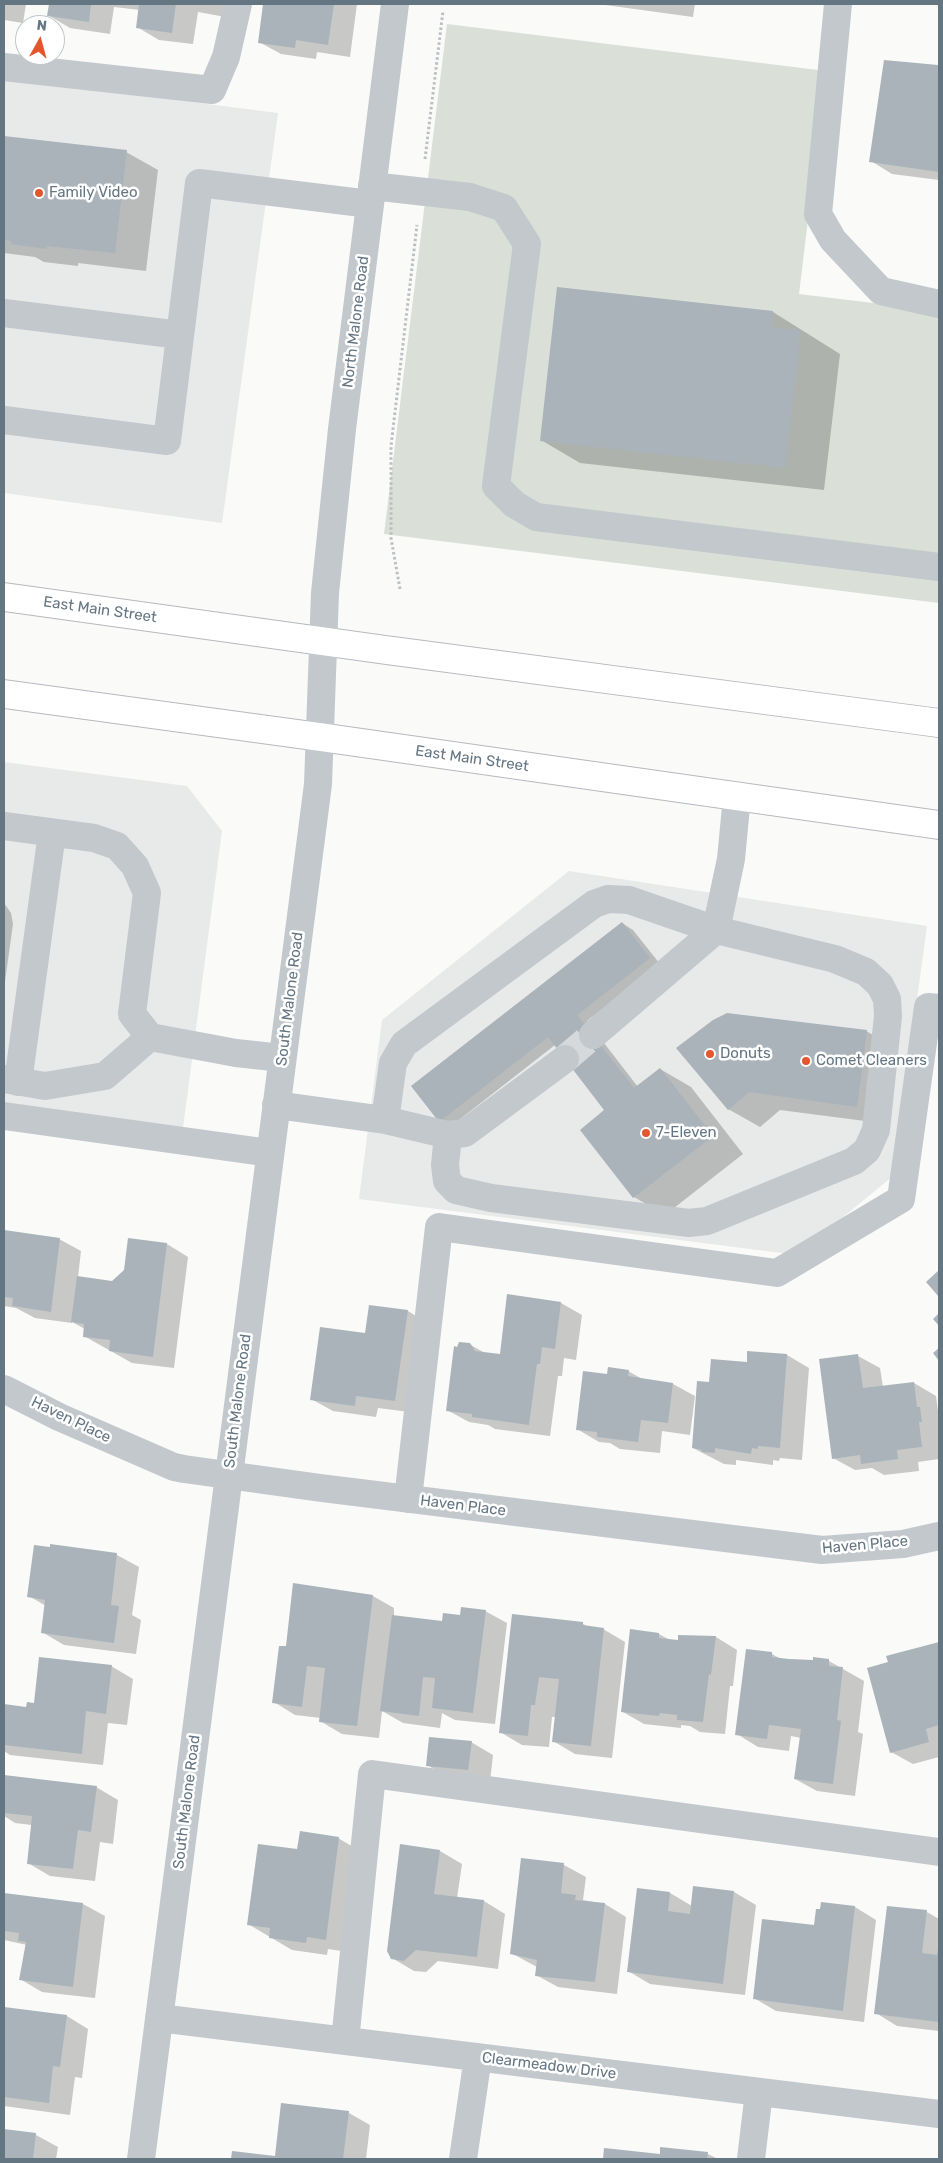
<!DOCTYPE html>
<html>
<head>
<meta charset="utf-8">
<style>
	body { margin:0 }
	#map { position:relative; width:943px; height:2163px; overflow:hidden; background:#fafaf8; font-family:Rubik,sans-serif }
	canvas { display:block }
	.frame { position:absolute; inset:0; border:5px solid #657683; pointer-events:none }
	.north { position:absolute; left:15px; top:15px; width:50px; height:50px; box-sizing:border-box; background:#fff; border:1px solid #c1c8cd; border-radius:50%; rotate:7deg; font-size:14px; font-weight:700; line-height:20px; text-align:center; color:#657683 }
	.north::after { content:''; display:block; margin:auto; width:18px; height:22px; background:#e4572e; clip-path:polygon(50% 0,100% 100%,50% 72%,0 100%) }
</style>
</head>
<body>
<div id="map">
<canvas width="943" height="2163"></canvas>
<div class="frame"></div>
<div class="north">N</div>
</div>
<script>
const context = document.querySelector('canvas').getContext('2d');
context.lineJoin = 'round';
function paint(path, color) { context.fillStyle = color; context.fill(path, 'evenodd'); }
const toPath = rows => new Path2D(rows.map(r => 'M' + r).join(''));
function strokePath(path, color, width, dash) { context.strokeStyle = color; context.lineWidth = width; context.lineCap = dash ? 'butt' : 'round'; context.setLineDash(dash || []); context.stroke(path); }
function drawText(font, color, halo, rows, align = 'center') {
  context.font = font + ' Rubik,sans-serif'; context.lineWidth = 5; context.setLineDash([]); context.textBaseline = 'middle'; context.strokeStyle = halo; context.fillStyle = color; for (const [text, x, y, turn = 0] of rows) {
    context.save(); context.translate(x, y); context.rotate((+turn || 0) * Math.PI / 180); context.textAlign = isNaN(turn) ? turn : align; if (halo) context.strokeText(text, 0, 0); context.fillText(text, 0, 0); context.restore();
  }
}
const built = toPath([
	[4,78,278,113,222,523,4,493],
	[4,762,187,786,222,831,183,1128,4,1103],
	[569,871,927,926,893,1176,797,1255,359,1199,382,1020]
]);
const green = toPath([
	[447,24,826,71,799,294,939,311,939,603,384,534]
]);
const shadow = toPath([
	[4,4,26,4,23,23,4,20],
	[50,4,233,4,231,18,198,12,193,44,159,40,137,27,140,10,114,7,110,34,70,28,48,15],
	[265,4,357,4,350,57,317,52,316,59,281,54,259,42],
	[598,4,695,4,693,17],
	[938,66,939,180,892,174,871,161],
	[4,138,126,152,158,170,146,271,78,263,78,266,44,262,35,257,4,253],
	[558,289,773,312,840,354,824,490,580,463,541,440],
	[4,903,11,913,13,924,4,989],
	[622,923,633,930,660,964,587,1021,638,1087,660,1069,691,1087,743,1154,665,1215,634,1197,581,1130,607,1110,555,1045,450,1127,439,1121],
	[866,1031,898,1049,888,1124,780,1110,760,1127,728,1109,678,1048],
	[4,1232,59,1239,81,1251,78,1277,112,1282,167,1244,188,1257,174,1368,132,1363,84,1336,85,1329,72,1322,72,1323,35,1318,16,1308,4,1306],
	[561,1303,582,1315,576,1360,564,1358,562,1376,558,1376,550,1436,495,1429,488,1425,469,1422,447,1410,469,1344,485,1353,501,1356],
	[408,1311,429,1324,417,1413,378,1408,376,1417,333,1411,311,1399,366,1335],
	[787,1355,809,1368,802,1460,780,1458,779,1461,773,1460,773,1465,736,1460,736,1465,724,1464,693,1448,710,1383,748,1363],
	[858,1356,880,1368,883,1387,914,1383,936,1396,939,1419,939,1459,918,1462,919,1471,884,1475,872,1468,855,1470,833,1458],
	[628,1371,644,1380,673,1384,695,1396,690,1435,662,1431,660,1453,620,1449,610,1443,599,1442,577,1429],
	[51,1546,117,1555,139,1567,132,1615,141,1620,136,1654,64,1645,42,1632,46,1606,29,1596],
	[373,1596,394,1608,394,1616,443,1623,485,1611,507,1623,495,1724,455,1720,442,1713,440,1728,403,1723,382,1711,379,1738,342,1734,320,1721,321,1718,295,1715,274,1702,287,1647],
	[513,1616,583,1624,589,1627,603,1629,625,1642,612,1758,575,1754,553,1741,556,1717,552,1717,549,1747,522,1745,500,1732],
	[659,1634,670,1640,679,1642,716,1637,737,1650,733,1686,730,1686,725,1734,700,1732,690,1726,681,1725,681,1728,644,1724,623,1712],
	[939,1643,939,1757,913,1764,891,1752,890,1663,888,1657],
	[772,1654,781,1659,829,1661,864,1681,858,1732,863,1734,855,1796,817,1791,795,1779,801,1738,791,1736,789,1751,758,1747,737,1734],
	[111,1666,133,1679,127,1725,108,1723,103,1765,10,1755,4,1751,4,1706,27,1708],
	[471,1742,493,1755,490,1782,449,1778,427,1765],
	[4,1776,96,1787,118,1800,113,1844,100,1842,95,1881,50,1876,28,1863,32,1825,15,1823,4,1816],
	[338,1838,360,1851,348,1952,328,1949,327,1955,292,1950,248,1924,299,1851],
	[401,1846,440,1851,462,1864,457,1898,484,1901,505,1914,498,1969,438,1961,426,1972,414,1971,392,1958],
	[522,1859,564,1865,586,1877,583,1900,605,1904,626,1917,617,1994,558,1987,536,1975,537,1967,511,1953],
	[694,1887,734,1892,756,1905,745,1995,650,1984,628,1971,638,1889,670,1893,692,1906],
	[4,1894,83,1904,105,1916,95,1998,42,1992,20,1979,27,1945,4,1940],
	[855,1907,876,1920,864,2022,776,2011,754,1998,815,1926],
	[927,1912,939,1919,939,2031,897,2026,876,2013],
	[4,2008,67,2016,88,2029,82,2078,75,2077,70,2115,4,2106],
	[349,2113,370,2125,366,2159,232,2159,233,2153,276,2158],
	[4,2130,36,2135,58,2147,56,2159,4,2159],
	[605,2149,661,2155,708,2154,718,2159,604,2159]
]);
const building = toPath([
	[49,4,91,4,89,22,47,16],
	[139,4,176,4,172,33,136,28],
	[263,4,334,4,328,45,296,40,295,48,258,43],
	[884,60,938,65,939,172,869,162],
	[4,136,127,150,115,253,47,246,47,249,11,244,11,241,4,240],
	[557,287,773,311,771,327,801,330,785,468,540,441],
	[622,922,650,958,577,1015,634,1088,660,1068,713,1136,633,1198,580,1130,604,1110,548,1037,439,1122,411,1086],
	[727,1013,867,1030,857,1107,749,1092,728,1110,676,1048,713,1020],
	[4,1230,60,1238,51,1312,12,1306,13,1298,4,1297],
	[128,1238,167,1243,153,1357,109,1351,110,1340,83,1337,84,1324,71,1322,77,1276,112,1281,124,1270],
	[939,1270,939,1297,926,1282],
	[507,1294,561,1302,555,1349,542,1347,540,1364,537,1364,529,1425,472,1417,472,1414,446,1411,454,1346,457,1347,459,1342,470,1343,475,1351,500,1354],
	[369,1305,408,1310,395,1401,356,1396,355,1406,310,1400,320,1327,365,1333],
	[939,1313,939,1326,933,1319],
	[939,1348,939,1361,933,1353],
	[747,1351,787,1354,780,1448,758,1446,758,1449,752,1448,751,1454,715,1448,715,1453,701,1452,702,1450,692,1448,697,1381,709,1382,711,1359,747,1362],
	[858,1354,863,1388,914,1382,917,1407,920,1407,922,1422,919,1422,922,1447,897,1450,898,1459,861,1464,860,1455,832,1459,819,1359],
	[608,1367,629,1370,628,1376,673,1383,668,1423,641,1420,638,1442,597,1437,597,1432,576,1430,583,1371,607,1374],
	[50,1544,117,1553,111,1605,119,1606,114,1643,41,1633,45,1600,27,1597,34,1545,50,1547],
	[293,1583,373,1595,357,1726,319,1722,325,1668,307,1666,302,1707,272,1703,279,1646,286,1646],
	[461,1607,486,1610,473,1713,432,1708,435,1678,423,1677,419,1716,380,1711,392,1615,442,1621,443,1613,460,1615],
	[512,1614,583,1622,583,1625,604,1628,591,1746,552,1742,559,1679,539,1677,535,1705,531,1705,528,1736,499,1733],
	[630,1629,659,1633,659,1638,678,1640,678,1635,716,1636,711,1675,709,1674,703,1722,677,1720,677,1715,660,1713,659,1716,621,1712],
	[939,1642,939,1725,926,1729,929,1742,890,1753,867,1668,888,1662,886,1656],
	[746,1649,772,1652,772,1657,789,1659,813,1660,813,1657,829,1659,829,1666,843,1667,837,1720,841,1721,833,1784,794,1779,801,1729,769,1725,767,1739,735,1735],
	[39,1657,112,1665,106,1714,86,1711,82,1754,4,1745,4,1704,26,1707,27,1702,34,1703],
	[429,1737,472,1741,468,1770,426,1766],
	[4,1775,97,1786,91,1832,78,1830,73,1869,27,1864,32,1816,4,1813],
	[300,1831,339,1837,326,1940,307,1937,306,1943,269,1938,270,1928,247,1925,258,1844,297,1849],
	[400,1844,440,1850,434,1894,484,1900,477,1957,416,1950,404,1961,391,1959,387,1951],
	[521,1858,564,1863,561,1893,576,1895,575,1900,605,1903,595,1982,535,1976,537,1960,510,1954],
	[693,1886,734,1891,723,1984,627,1972,637,1888,670,1892,668,1911,690,1914],
	[4,1893,83,1903,73,1987,19,1980,26,1942,18,1941,19,1933,4,1931],
	[821,1902,855,1906,843,2011,753,1999,762,1919,814,1925,816,1909,820,1909],
	[887,1906,927,1910,922,1953,937,1955,939,1943,939,2022,874,2014],
	[4,2007,67,2015,60,2067,53,2066,49,2103,4,2097],
	[281,2103,349,2111,343,2159,231,2159,232,2151,275,2156],
	[4,2129,36,2133,33,2159,4,2159],
	[660,2147,708,2152,707,2159,603,2159,604,2148,660,2154]
]);
const minorTunnel = toPath([
	[565,1059,593,1035]
]);
const path = toPath([
	[425,159,443,11],
	[400,589,391,538,391,446,417,225]
]);
const minor = toPath([
	[838,4,818,214,833,240,881,291,939,304],
	[4,67,212,90,226,57,238,4],
	[372,186,470,197,504,208,527,244,496,486,514,504,536,517,939,567],
	[4,313,180,335],
	[4,420,167,441,199,183,370,204],
	[4,826,94,838,117,846,135,866,147,893,132,1014,150,1037],
	[4,1079,45,1086,105,1076,150,1037,236,1053,282,1058],
	[18,1082,52,833],
	[276,1105,385,1120,393,1063,404,1044,594,904,608,899,629,900,716,930,731,859,737,796],
	[4,1116,270,1153],
	[385,1120,448,1135,465,1133,565,1059],
	[448,1135,445,1165,447,1181,456,1190,491,1198,689,1223,707,1221,854,1161,867,1150,876,1130,888,1016,887,999,880,985,866,972,835,959,716,930,593,1035],
	[4,1389,59,1417,174,1467,184,1469,321,1488,822,1550,903,1544,939,1536],
	[408,1499,439,1227,777,1273,901,1199,928,1007,939,1008],
	[159,2018,939,2114],
	[345,2041,372,1774,939,1852],
	[141,2159,318,784,325,593,342,429,395,4],
	[463,2159,478,2057],
	[751,2159,759,2092]
]);
const major = toPath([
	[4,597,386,650,939,723],
	[4,694,320,737,939,825]
]);
const markers = [
	[39,193,5,"#e4572e"],
	[710,1054,5,"#e4572e"],
	[806,1061,5,"#e4572e"],
	[646,1133,5,"#e4572e"]
];
const poiNames = [
	["Family Video",49,193],
	["Donuts",720,1054],
	["Comet Cleaners",816,1061],
	["7-Eleven",656,1133]
];
const streetNames = [
	["North Malone Road",356,322,-83],
	["East Main Street",100,610,8],
	["East Main Street",472,759,8],
	["South Malone Road",290,999,-83],
	["South Malone Road",238,1401,-83],
	["Haven Place",71,1420,26],
	["Haven Place",463,1506,7],
	["Haven Place",865,1545,-5],
	["South Malone Road",187,1802,-83],
	["Clearmeadow Drive",549,2066,7]
];
paint(built, '#e8e9e9');
paint(green, '#dadfd7');
paint(shadow, '#0003');
paint(building, '#aab3b9');
strokePath(minorTunnel, '#d5d9db', 28, [28, 14]);
strokePath(major, '#b5babe', 30);
strokePath(path, '#bbbfc2', 3, [2.5, 2.5]);
strokePath(minor, '#c3c8cc', 28);
strokePath(major, '#fff', 28);
for (const [x, y, r, color] of markers) { const dot = new Path2D(); dot.arc(x, y, r, 0, 2 * Math.PI); context.fillStyle = color; context.fill(dot); strokePath(dot, '#fff', 2); }
drawText('15px', '#657683', '#fff', poiNames, 'left');
drawText('15px', '#657683', '#fff', streetNames);
</script>
</body>
</html>
